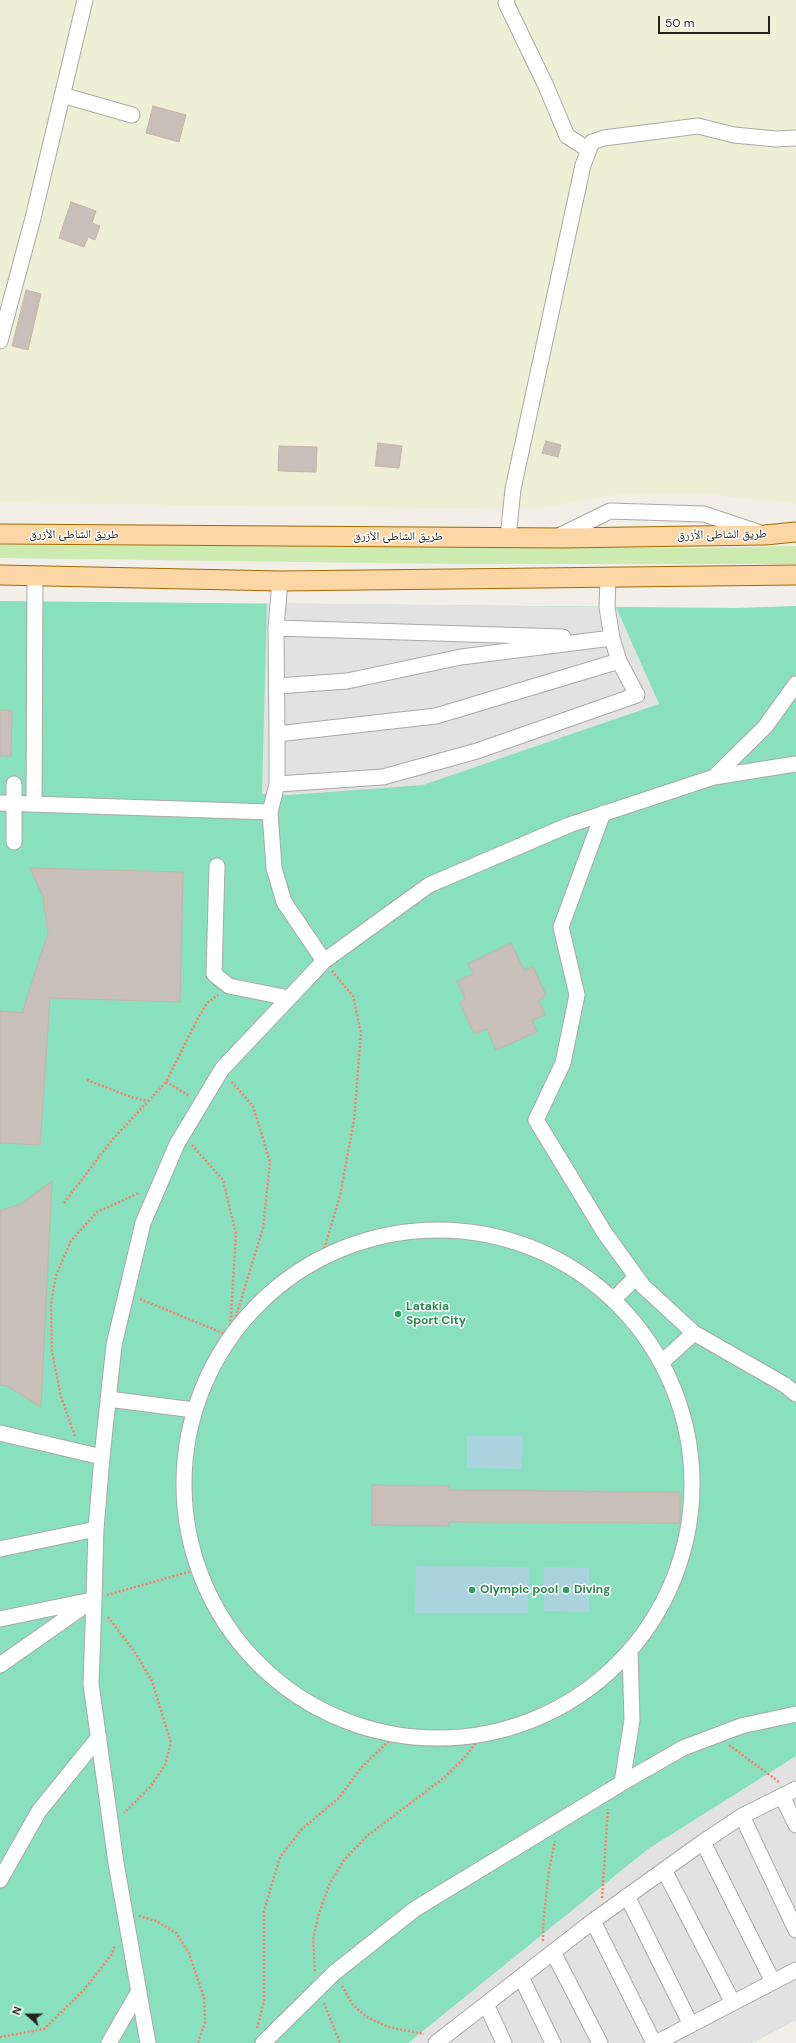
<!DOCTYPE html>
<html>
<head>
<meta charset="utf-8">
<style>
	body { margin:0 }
	#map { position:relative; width:796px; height:2043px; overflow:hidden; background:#f2efe9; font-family:"DM Sans",sans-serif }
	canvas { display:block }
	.north { position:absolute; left:8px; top:1995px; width:40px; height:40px; -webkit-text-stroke:3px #fff; paint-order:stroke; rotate:291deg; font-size:11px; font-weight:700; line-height:16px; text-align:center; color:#222 }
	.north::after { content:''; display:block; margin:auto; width:14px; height:18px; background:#222; clip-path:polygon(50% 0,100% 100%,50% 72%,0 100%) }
	.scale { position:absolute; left:658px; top:16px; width:112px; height:18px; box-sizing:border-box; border:2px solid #222; border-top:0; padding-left:5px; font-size:12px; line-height:14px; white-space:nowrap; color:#222; -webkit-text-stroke:3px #fff; paint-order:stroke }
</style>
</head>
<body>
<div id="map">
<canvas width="796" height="2043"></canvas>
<div class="north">N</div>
<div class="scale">50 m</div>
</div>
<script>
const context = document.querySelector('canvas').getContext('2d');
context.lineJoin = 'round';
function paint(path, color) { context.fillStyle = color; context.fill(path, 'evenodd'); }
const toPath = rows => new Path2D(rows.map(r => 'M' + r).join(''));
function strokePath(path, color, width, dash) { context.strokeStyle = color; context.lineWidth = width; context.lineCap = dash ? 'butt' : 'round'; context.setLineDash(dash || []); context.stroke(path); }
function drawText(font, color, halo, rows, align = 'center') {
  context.font = font + ' "DM Sans","Noto Naskh Arabic",sans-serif'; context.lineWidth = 3; context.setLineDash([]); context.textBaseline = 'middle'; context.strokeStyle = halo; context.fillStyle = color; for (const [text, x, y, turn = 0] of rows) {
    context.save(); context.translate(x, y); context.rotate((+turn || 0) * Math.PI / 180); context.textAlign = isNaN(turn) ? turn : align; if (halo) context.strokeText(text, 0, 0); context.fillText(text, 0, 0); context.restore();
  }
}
const farmland = toPath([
	[0,0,796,0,796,504,705,494,615,495,533,509,0,503]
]);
const grass = toPath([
	[0,545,699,548,796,546,796,564,453,564,0,558]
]);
const pitch = toPath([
	[0,601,736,608,796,606,796,2020,751,2043,0,2043]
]);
const parking = toPath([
	[267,603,616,607,659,704,423,785,289,795,262,794],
	[796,1756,796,2020,751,2043,408,2043,648,1849]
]);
const water = toPath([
	[467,1436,523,1436,522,1469,467,1468],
	[416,1566,529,1567,528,1613,415,1613],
	[544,1567,589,1568,589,1612,544,1611]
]);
const building = toPath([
	[153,106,186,115,179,142,146,133,153,106],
	[71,202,96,211,92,223,100,226,95,240,88,237,84,247,59,238,71,202],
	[26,290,41,294,28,350,12,346,26,290],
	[546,441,561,445,558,457,542,453,546,441],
	[378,443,402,446,399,468,375,466,378,443],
	[279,446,317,447,316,472,278,471,279,446],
	[0,710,12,711,11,756,0,756,0,710],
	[30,868,183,872,180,1002,50,998,40,1145,0,1143,0,1011,22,1013,48,933,43,897,30,868],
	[511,943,524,970,533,966,546,995,539,1001,545,1015,532,1020,537,1032,496,1050,487,1029,474,1034,460,1003,465,998,457,981,473,974,468,964,511,943],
	[52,1181,41,1407,7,1386,0,1385,0,1211,21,1204,52,1181],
	[372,1485,449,1486,449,1490,680,1492,680,1523,449,1522,449,1526,372,1525,372,1485]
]);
const path = toPath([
	[87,1080,131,1097,148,1101],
	[166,1082,190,1096],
	[192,1145,223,1180,236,1234,230,1331],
	[64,1203,112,1140,166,1082,198,1018,207,1003,218,995],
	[322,1256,340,1196,354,1120,361,1033,353,996,332,971],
	[140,1299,230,1336],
	[230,1336,263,1228,270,1162,253,1106,231,1081],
	[75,1436,61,1397,52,1352,51,1305,56,1275,71,1241,97,1212,139,1193],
	[107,1595,199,1569],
	[108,1617,134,1651,152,1681,171,1743,165,1765,151,1786,124,1813],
	[729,1745,779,1782],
	[602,1898,608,1809],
	[139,1916,156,1921,176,1933,189,1953,204,1998,205,2022,198,2043],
	[543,1941,543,1926,549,1870,555,1841],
	[315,1971,313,1940,318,1916,330,1883,344,1860,367,1836,445,1777,465,1757,481,1736],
	[342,1986,353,2005,367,2017,388,2027,424,2034],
	[324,2003,340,2043],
	[257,2028,264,2001,264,1911,280,1857,302,1829,339,1798,360,1769,394,1736],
	[0,2037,44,2029,83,1991,112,1954,115,1945]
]);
const minor = toPath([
	[507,0,506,3,546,86,567,136,589,150],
	[62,95,132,115],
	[0,341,33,218,85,0],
	[557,537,610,511,704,514,758,532],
	[508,538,513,489,583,165,592,142,604,138,698,126,734,135,776,139,796,138],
	[280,581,276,628,277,734,436,716,619,661,612,638,607,607,608,578],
	[276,628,563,637],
	[277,686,347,681,461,657,612,638],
	[714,777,765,727,796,684],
	[14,784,14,842],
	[277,784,383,777,477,751,637,695,619,661],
	[0,803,270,812,277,784,277,734],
	[34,804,35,576],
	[270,812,274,868,284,902,324,961],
	[603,813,561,927,577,995,563,1063,536,1120,604,1232,643,1286,694,1333,785,1385,796,1394],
	[217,866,214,974,229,986,289,998],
	'184 1484a254 254 0 1 1 508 0a254 254 0 1 1-508 0Z',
	[614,1299,636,1277],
	[662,1362,694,1333],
	[108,1399,194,1410],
	[0,1433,102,1457],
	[0,1549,96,1529],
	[0,1619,87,1601],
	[0,1665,94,1599],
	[622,1783,632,1720,630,1651],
	[782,1796,796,1825],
	[742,1816,796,1930],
	[703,1842,773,1982],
	[664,1870,733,2003],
	[0,1880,39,1811,99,1737],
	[627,1896,691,2025],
	[593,1921,654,2043],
	[553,1952,600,2043],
	[521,1977,553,2043],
	[486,2004,504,2043],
	[109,2043,139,1991],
	[148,2043,116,1863,91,1684,94,1599,96,1529,102,1457,114,1345,143,1223,177,1144,222,1069,324,961,429,885,569,825,714,777,796,764],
	[263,2043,334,1973,415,1909,622,1783,683,1748,741,1726,796,1714],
	[436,2043,593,1921,703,1842,742,1816,796,1789],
	[656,2043,796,1970]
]);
const major = toPath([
	[0,534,562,538,765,535,796,532],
	[0,575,280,581,796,575]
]);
const markers = [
	[398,1314,4,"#2e9e5b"],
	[472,1590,4,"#2e9e5b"],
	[566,1590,4,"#2e9e5b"]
];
const streetNames = [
	["طريق الشاطئ الأزرق",74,535],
	["طريق الشاطئ الأزرق",722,535,-1],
	["طريق الشاطئ الأزرق",398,537]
];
const leisureNames = [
	["Latakia",406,1307],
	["Sport City",406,1321],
	["Olympic pool",480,1590],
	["Diving",574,1590]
];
paint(farmland, '#eef0d5');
paint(grass, '#cdebb0');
paint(pitch, '#88e0be');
paint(parking, '#e2e2e2');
paint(water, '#aad3df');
paint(building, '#c7bfb8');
strokePath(building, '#c4b6ab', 1);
strokePath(minor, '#a9a9a9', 17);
strokePath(major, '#a06b00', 21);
strokePath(path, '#fa8072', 2.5, [2, 2]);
strokePath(minor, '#fff', 15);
strokePath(major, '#fcd6a4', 19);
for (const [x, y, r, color] of markers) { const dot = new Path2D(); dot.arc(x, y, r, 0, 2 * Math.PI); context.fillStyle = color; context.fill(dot); strokePath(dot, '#fff', 1.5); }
drawText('12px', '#222', '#fff', streetNames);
drawText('bold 12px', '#27864d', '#fff', leisureNames, 'left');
</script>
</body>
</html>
